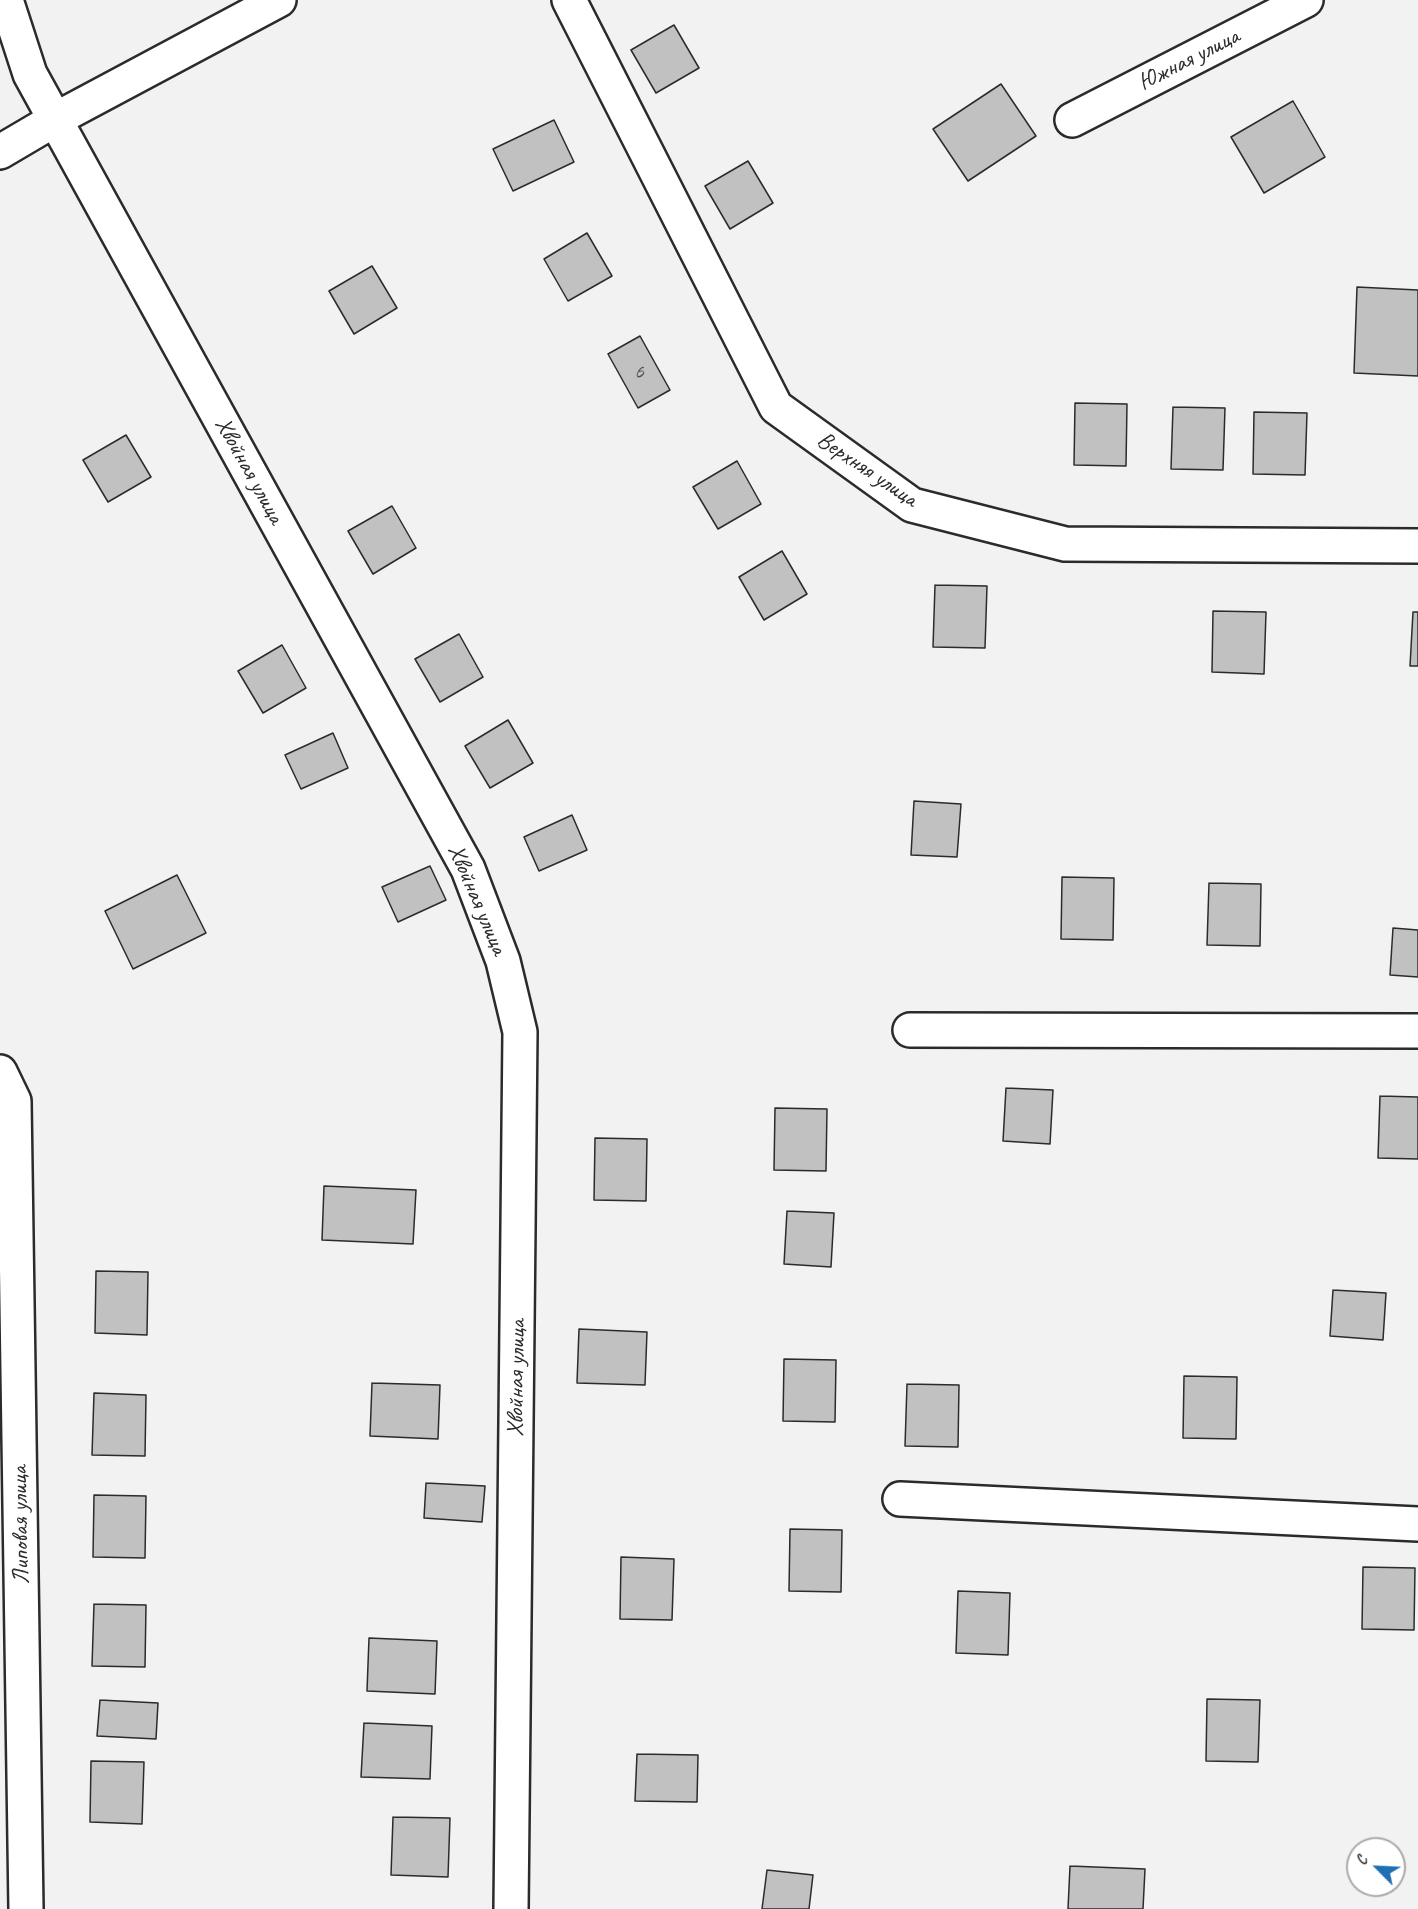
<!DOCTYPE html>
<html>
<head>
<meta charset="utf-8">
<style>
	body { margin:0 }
	#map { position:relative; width:1418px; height:1909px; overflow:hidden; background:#f2f2f2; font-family:Caveat,sans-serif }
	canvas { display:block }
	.north { position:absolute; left:1346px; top:1837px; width:60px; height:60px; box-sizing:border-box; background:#fff; border:2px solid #aaa; border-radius:50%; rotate:294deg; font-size:16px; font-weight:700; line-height:24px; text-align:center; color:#2b2b2b }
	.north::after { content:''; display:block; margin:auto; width:21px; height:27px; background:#1f6fb2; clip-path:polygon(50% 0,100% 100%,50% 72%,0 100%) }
</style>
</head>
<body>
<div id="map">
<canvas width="1418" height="1909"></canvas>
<div class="north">С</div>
</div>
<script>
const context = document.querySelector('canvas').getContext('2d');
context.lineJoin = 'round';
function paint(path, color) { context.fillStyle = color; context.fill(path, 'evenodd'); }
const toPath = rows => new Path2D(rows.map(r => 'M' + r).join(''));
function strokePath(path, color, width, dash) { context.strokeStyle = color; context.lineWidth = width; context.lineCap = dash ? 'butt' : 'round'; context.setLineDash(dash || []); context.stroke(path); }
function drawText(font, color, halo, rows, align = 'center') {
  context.font = font + ' Caveat,sans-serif'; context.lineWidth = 4.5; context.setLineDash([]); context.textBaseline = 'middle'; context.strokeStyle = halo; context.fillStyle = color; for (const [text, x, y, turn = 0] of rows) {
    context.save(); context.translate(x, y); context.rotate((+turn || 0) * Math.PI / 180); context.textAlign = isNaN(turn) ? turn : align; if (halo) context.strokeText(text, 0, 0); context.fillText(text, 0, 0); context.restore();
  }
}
const building = toPath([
	[674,25,699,68,656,93,631,50,674,25],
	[1001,84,1036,136,968,181,933,129,1001,84],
	[1293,101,1325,157,1264,193,1231,137,1293,101],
	[554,120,574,162,513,191,493,149,554,120],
	[748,161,773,203,730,229,705,186,748,161],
	[587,233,612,276,568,301,544,259,587,233],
	[372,266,397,308,354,334,329,291,372,266],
	[1357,287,1418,290,1418,376,1354,373,1357,287],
	[640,336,670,390,638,408,608,354,640,336],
	[1075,403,1127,404,1126,466,1074,465,1075,403],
	[1173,407,1225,408,1223,470,1171,469,1173,407],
	[1254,412,1307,413,1305,475,1253,474,1254,412],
	[126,435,151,477,108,502,83,460,126,435],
	[737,461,761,504,718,529,693,487,737,461],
	[392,506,416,548,373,574,348,531,392,506],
	[782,551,807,594,764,620,739,577,782,551],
	[935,585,987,586,985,648,933,647,935,585],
	[1213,611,1266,612,1264,674,1212,672,1213,611],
	[1413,612,1418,612,1418,666,1410,666,1413,612],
	[459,634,483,677,440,702,415,659,459,634],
	[282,645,306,688,263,713,238,671,282,645],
	[508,720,533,763,490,788,465,746,508,720],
	[333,733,348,768,301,789,285,755,333,733],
	[914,801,961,804,957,857,911,855,914,801],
	[572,815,587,850,539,871,524,837,572,815],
	[430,866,446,900,398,922,382,887,430,866],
	[177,875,206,933,133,969,105,911,177,875],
	[1062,877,1114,878,1113,940,1061,939,1062,877],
	[1209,883,1261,884,1260,946,1207,945,1209,883],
	[1393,928,1418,930,1418,977,1390,975,1393,928],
	[1006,1088,1053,1090,1050,1144,1003,1141,1006,1088],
	[1380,1096,1418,1097,1418,1159,1378,1158,1380,1096],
	[775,1108,827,1109,826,1171,774,1170,775,1108],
	[595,1138,647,1139,646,1201,594,1200,595,1138],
	[324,1186,416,1190,413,1244,322,1240,324,1186],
	[787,1211,834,1213,831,1267,784,1264,787,1211],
	[96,1271,148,1272,147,1335,95,1333,96,1271],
	[1333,1290,1386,1293,1383,1340,1330,1336,1333,1290],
	[579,1329,647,1332,645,1385,577,1383,579,1329],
	[784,1359,836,1360,835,1422,783,1421,784,1359],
	[1184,1376,1237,1377,1236,1439,1183,1438,1184,1376],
	[372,1383,440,1385,438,1439,370,1436,372,1383],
	[907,1384,959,1385,958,1447,905,1446,907,1384],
	[94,1393,146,1395,145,1456,92,1455,94,1393],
	[426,1483,485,1486,482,1522,424,1518,426,1483],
	[94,1495,146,1496,145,1558,93,1557,94,1495],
	[790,1529,842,1530,841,1592,789,1591,790,1529],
	[621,1557,674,1559,672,1620,620,1619,621,1557],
	[1363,1567,1415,1568,1414,1630,1362,1629,1363,1567],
	[958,1591,1010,1593,1008,1655,956,1653,958,1591],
	[94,1604,146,1605,145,1667,92,1666,94,1604],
	[369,1638,437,1641,435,1694,367,1691,369,1638],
	[1207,1699,1260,1700,1258,1762,1206,1761,1207,1699],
	[100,1700,158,1703,156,1739,97,1736,100,1700],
	[364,1723,432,1726,430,1779,361,1777,364,1723],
	[637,1754,698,1755,697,1802,635,1801,637,1754],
	[91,1761,144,1762,142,1824,90,1822,91,1761],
	[393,1817,450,1818,448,1877,391,1875,393,1817],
	[1070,1866,1145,1869,1143,1909,1068,1909,1070,1866],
	[767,1870,813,1875,809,1909,762,1909,767,1870]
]);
const street = toPath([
	[6,0,30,74,468,869,503,961,520,1032,511,1909],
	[569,0,776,407,912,505,1065,544,1418,546],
	[1072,120,1306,0],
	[0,152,56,119,279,0],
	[910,1030,1418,1031],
	[0,1072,14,1101,26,1909],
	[900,1499,1418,1524]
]);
const numberNames = [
	["6",639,372]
];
const streetNames = [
	["Южная улица",1189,60,-27],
	["Верхняя улица",867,470,34],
	["Хвойная улица",249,471,61],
	["Хвойная улица",477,900,67],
	["Хвойная улица",517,1378,-89],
	["Липовая улица",21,1525,-91]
];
paint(building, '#c1c1c1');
strokePath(building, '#2b2b2b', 1.5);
strokePath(street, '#2b2b2b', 38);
strokePath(street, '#fff', 33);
drawText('21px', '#505050', null, numberNames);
drawText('24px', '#2b2b2b', '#fff', streetNames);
</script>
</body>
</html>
